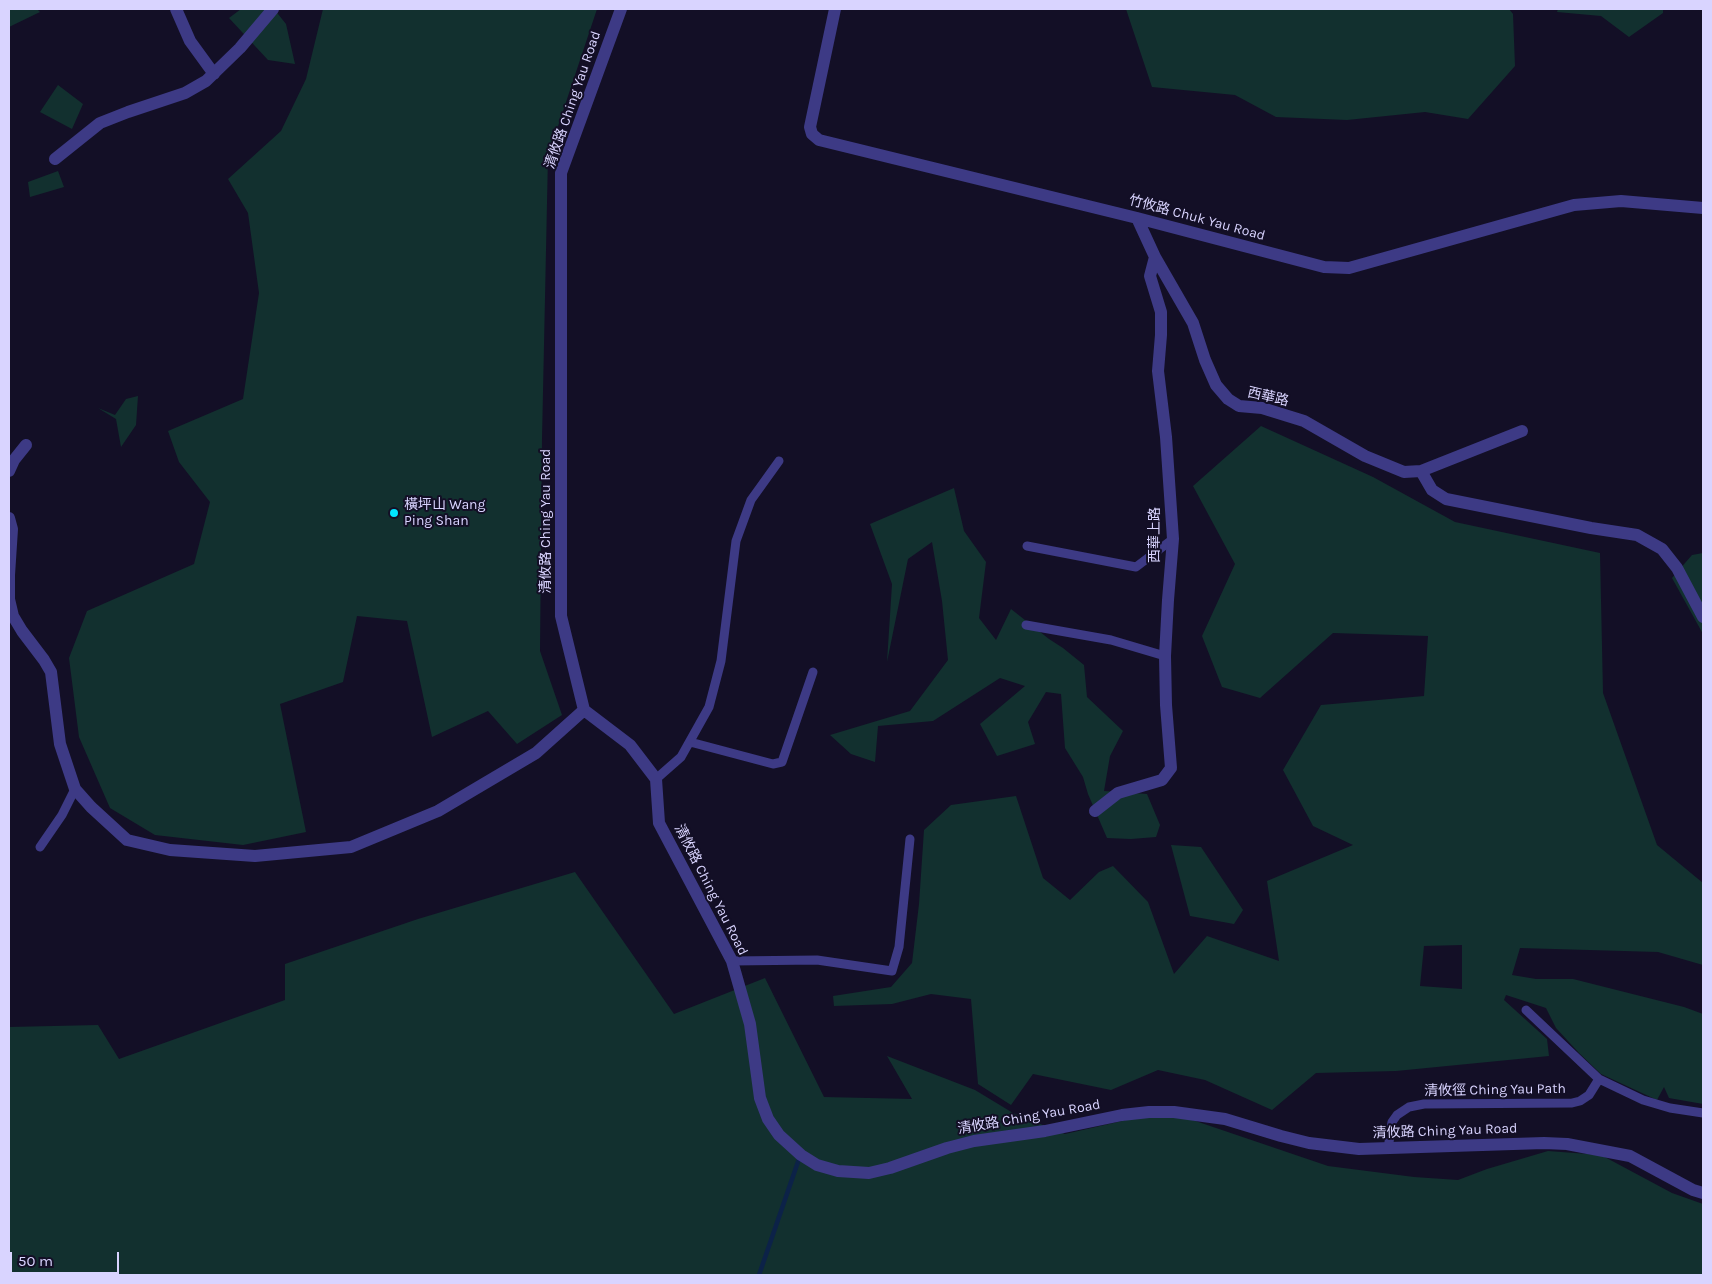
<!DOCTYPE html>
<html>
<head>
<meta charset="utf-8">
<style>
	body { margin:0 }
	#map { position:relative; width:1712px; height:1284px; overflow:hidden; background:#130f26; font-family:Karla,sans-serif }
	canvas { display:block }
	.frame { position:absolute; inset:0; border:10px solid #d9d4ff; pointer-events:none }
	.scale { position:absolute; left:10px; top:1252px; width:109px; height:22px; box-sizing:border-box; border:2px solid #d9d4ff; border-top:0; padding-left:6px; font-size:15px; line-height:18px; white-space:nowrap; color:#d9d4ff; -webkit-text-stroke:4px #130f26; paint-order:stroke }
</style>
</head>
<body>
<div id="map">
<canvas width="1712" height="1284"></canvas>
<div class="frame"></div>
<div class="scale">50 m</div>
</div>
<script>
const context = document.querySelector('canvas').getContext('2d');
context.lineJoin = 'round';
function paint(path, color) { context.fillStyle = color; context.fill(path, 'evenodd'); }
const toPath = rows => new Path2D(rows.map(r => 'M' + r).join(''));
function strokePath(path, color, width, dash) { context.strokeStyle = color; context.lineWidth = width; context.lineCap = dash ? 'butt' : 'round'; context.setLineDash(dash || []); context.stroke(path); }
function drawText(font, color, halo, rows, align = 'center') {
  context.font = font + ' Karla,"Noto Sans TC",sans-serif'; context.lineWidth = 4; context.setLineDash([]); context.textBaseline = 'middle'; context.strokeStyle = halo; context.fillStyle = color; for (const [text, x, y, turn = 0] of rows) {
    context.save(); context.translate(x, y); context.rotate((+turn || 0) * Math.PI / 180); context.textAlign = isNaN(turn) ? turn : align; if (halo) context.strokeText(text, 0, 0); context.fillText(text, 0, 0); context.restore();
  }
}
const green = toPath([
	[9,9,37,9,40,12,9,27],
	[241,9,274,9,286,24,295,64,268,60,229,18],
	[323,9,597,9,548,156,542,439,540,651,562,715,517,744,488,711,432,737,407,621,357,616,343,682,280,704,306,832,243,845,155,835,110,808,79,737,69,658,87,611,194,564,210,502,179,462,168,431,243,399,259,293,248,213,228,179,281,131,306,79],
	[1126,9,1509,9,1513,14,1515,66,1468,119,1425,112,1347,120,1276,117,1235,95,1152,87],
	[1558,9,1663,9,1663,13,1629,37,1601,16,1557,12],
	[58,85,83,104,72,129,40,112],
	[58,171,64,187,30,197,28,182],
	[138,396,136,425,121,447,116,419,98,408,115,415,126,399],
	[1261,426,1373,477,1455,522,1600,553,1603,693,1657,845,1703,883,1703,965,1658,952,1520,948,1512,975,1536,979,1573,979,1684,1007,1703,1014,1703,1104,1669,1098,1664,1087,1657,1100,1601,1074,1579,1053,1556,1028,1546,1008,1506,995,1504,1000,1547,1039,1549,1056,1396,1071,1316,1073,1272,1110,1205,1080,1158,1070,1111,1090,1033,1074,1011,1105,978,1084,971,999,931,994,892,1004,834,1006,833,996,891,987,912,963,919,904,924,830,951,805,1016,796,1043,878,1070,900,1099,872,1113,866,1148,902,1174,974,1207,936,1279,961,1267,881,1353,845,1313,826,1283,770,1321,705,1424,696,1428,636,1333,633,1260,698,1222,687,1202,636,1235,564,1193,486],
	[1462,945,1462,989,1420,986,1424,946],
	[954,488,964,531,986,562,979,618,996,640,1011,609,1049,639,1063,648,1084,665,1087,697,1123,731,1110,756,1104,791,1147,794,1160,825,1156,837,1131,839,1107,838,1088,794,1083,777,1065,748,1061,694,1046,692,1028,722,1035,744,997,756,980,724,1025,686,1000,678,933,721,878,726,875,762,851,754,830,735,910,711,948,660,942,601,932,542,908,559,887,662,892,584,870,524],
	[1703,553,1703,634,1672,578,1692,555],
	[1171,845,1201,847,1243,910,1234,924,1190,916],
	[575,872,674,1014,765,978,824,1097,912,1099,887,1056,975,1090,1013,1113,1065,1134,1166,1111,1328,1166,1414,1177,1458,1180,1487,1169,1548,1151,1601,1155,1672,1193,1703,1204,1703,1275,9,1275,9,1027,98,1025,119,1059,285,1000,285,964,418,919]
]);
const stream = toPath([
	[759,1275,800,1156]
]);
const lane = toPath([
	[1027,546,1136,567,1173,539],
	[1026,625,1111,640,1165,656],
	[690,742,773,764,782,762,813,672],
	[656,779,681,757,709,707,721,661,736,541,751,500,779,461],
	[40,847,62,815,75,789],
	[732,961,817,960,892,971,899,947,910,839],
	[1526,1010,1599,1079],
	[1388,1149,1392,1122,1397,1115,1409,1107,1424,1104,1572,1103,1580,1101,1589,1095,1599,1079,1643,1100,1670,1108,1703,1113]
]);
const street = toPath([
	[176,9,190,41,214,74],
	[621,9,561,173,561,616,584,710,630,745,656,779,659,823,732,961,750,1024,760,1098,768,1119,779,1135,801,1155,817,1165,838,1171,869,1173,890,1168,947,1148,974,1141,1045,1131,1122,1115,1149,1112,1174,1112,1225,1119,1281,1136,1309,1143,1359,1149,1544,1143,1567,1144,1630,1156,1693,1190,1703,1193],
	[835,9,810,127,812,134,819,140,1137,218,1324,267,1349,268,1574,205,1621,201,1703,208],
	[55,159,100,123,128,112,185,93,206,81,240,48,273,9],
	[1155,257,1193,323,1205,360,1216,385,1228,399,1239,406,1262,408,1304,421,1365,456,1404,472,1421,471,1522,431],
	[9,471,14,460,26,445],
	[1421,471,1432,490,1446,499,1591,528,1637,535,1662,549,1677,568,1703,617],
	[9,518,12,529,9,575,9,599,13,616,22,631,44,660,51,672,60,744,75,789,91,807,127,840,170,850,255,856,351,847,438,811,536,753,584,710],
	[1095,811,1118,793,1162,780,1171,768,1166,705,1165,656,1168,600,1173,539,1166,437,1158,371,1161,335,1161,312,1150,276,1155,257,1137,218]
]);
const markers = [
	[394,513,5,"#00e5ff"]
];
const streetNames = [
	["清攸路 Ching Yau Road",573,100,-71],
	["竹攸路 Chuk Yau Road",1197,218,15],
	["西華路",1268,397,13],
	["清攸路 Ching Yau Road",546,521,-90],
	["西華上路",1155,535,-90],
	["清攸路 Ching Yau Road",711,890,63],
	["清攸徑 Ching Yau Path",1495,1090,-1],
	["清攸路 Ching Yau Road",1029,1117,-10],
	["清攸路 Ching Yau Road",1445,1131,-2]
];
const poiNames = [
	["橫坪山 Wang",404,505],
	["Ping Shan",404,521]
];
paint(green, '#12302f');
strokePath(stream, '#0c2248', 4.5);
strokePath(lane, '#3d3a85', 9);
strokePath(street, '#3d3a85', 12);
for (const [x, y, r, color] of markers) { const dot = new Path2D(); dot.arc(x, y, r, 0, 2 * Math.PI); context.fillStyle = color; context.fill(dot); strokePath(dot, '#130f26', 2); }
drawText('14px', '#d9d4ff', '#130f26', streetNames);
drawText('14px', '#d9d4ff', '#130f26', poiNames, 'left');
</script>
</body>
</html>
